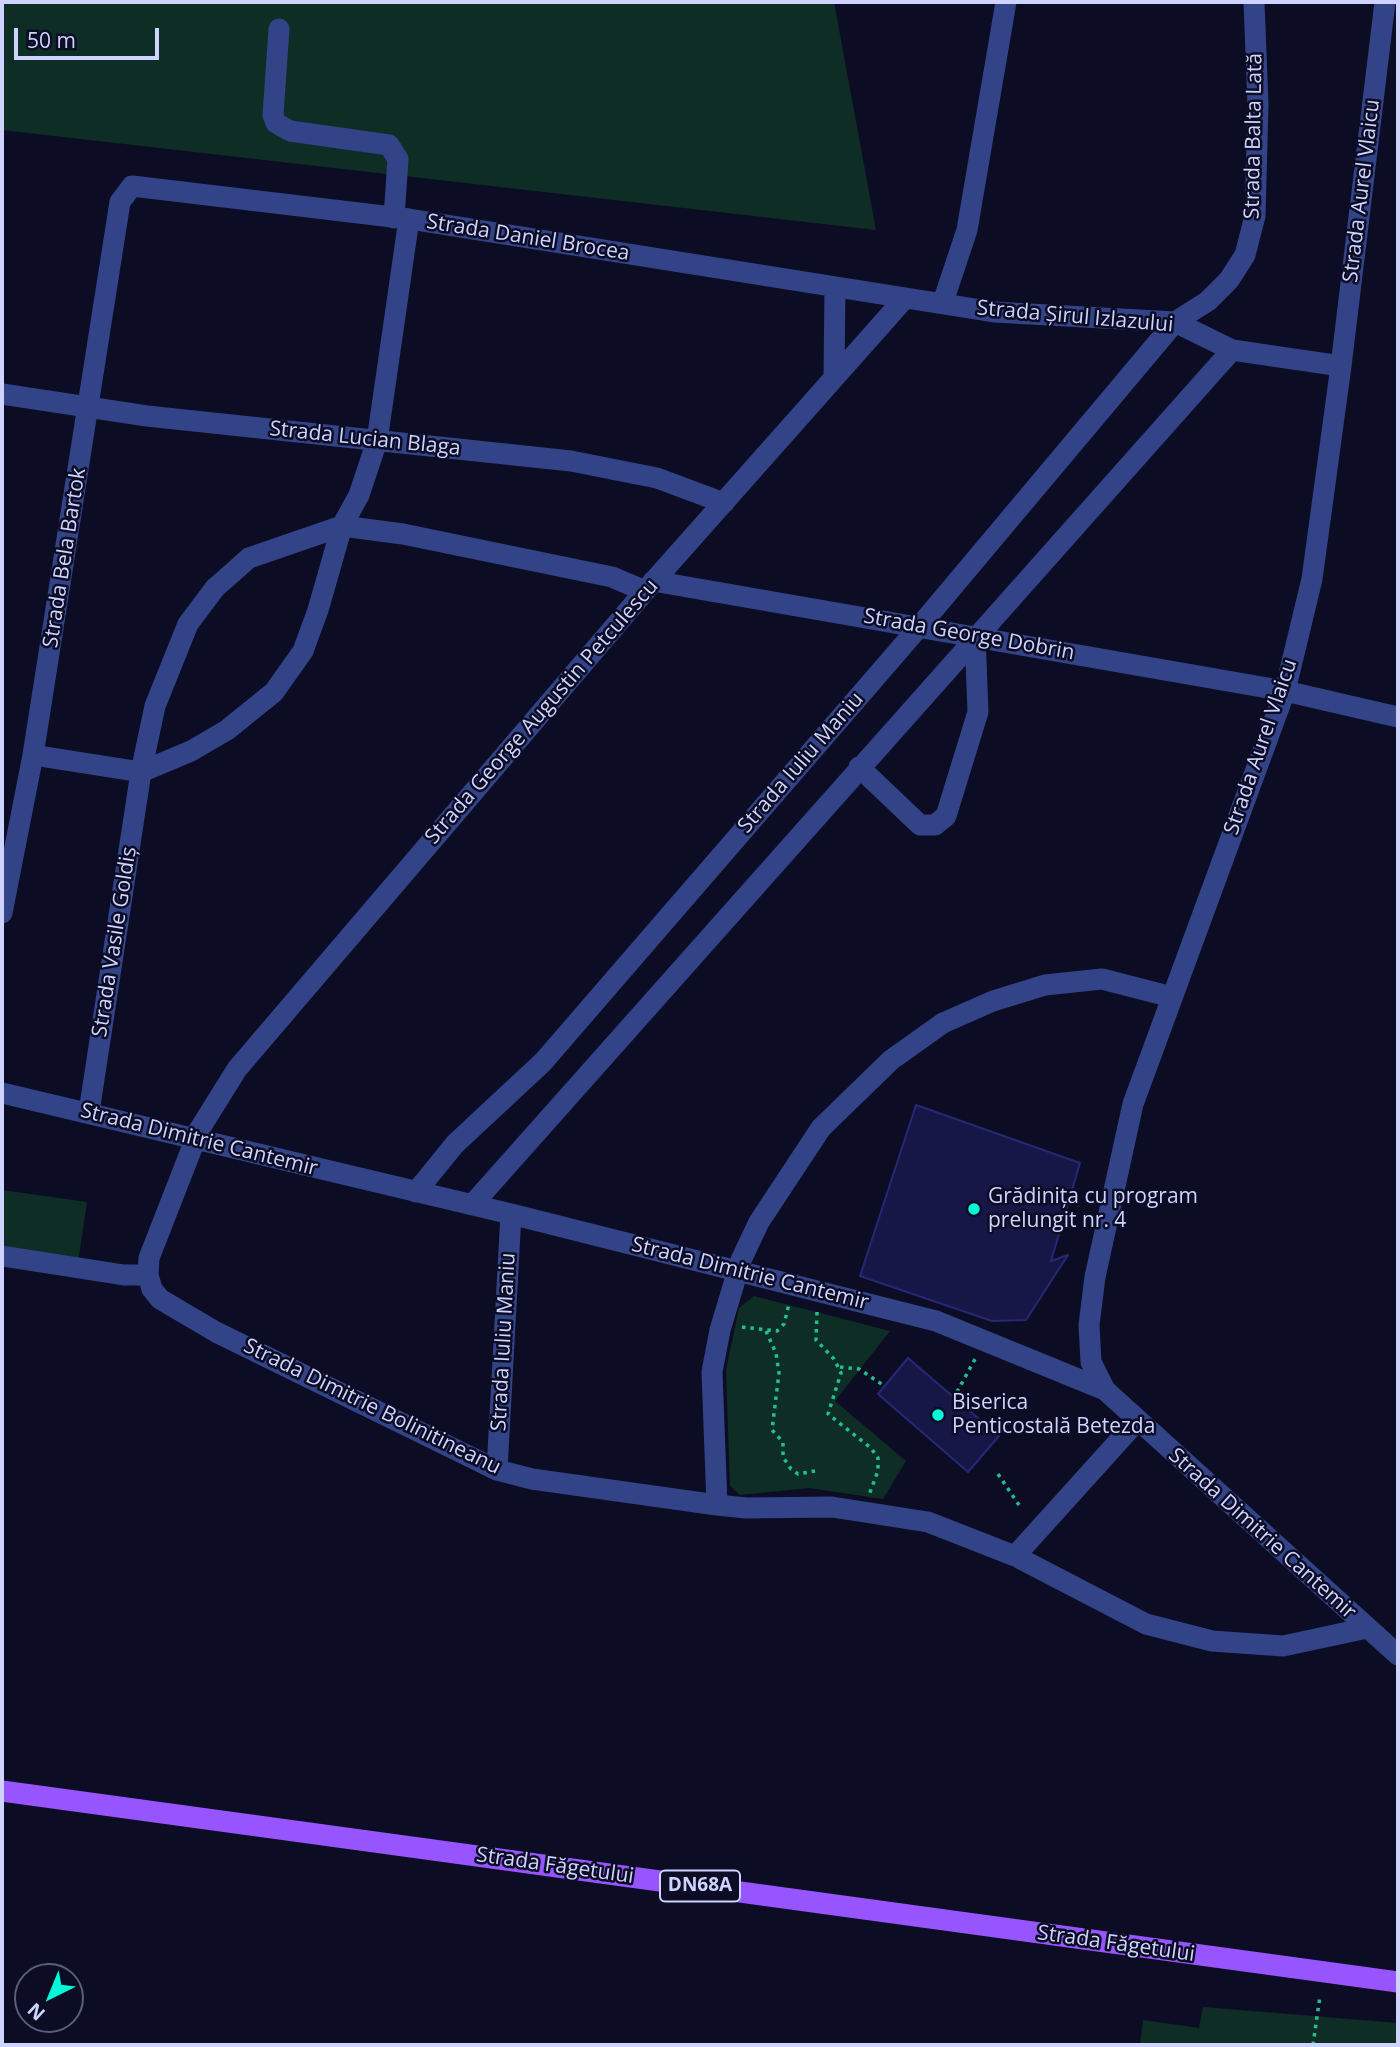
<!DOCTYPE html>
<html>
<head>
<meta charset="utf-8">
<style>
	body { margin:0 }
	#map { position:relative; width:1400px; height:2047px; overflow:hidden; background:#0c0d24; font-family:"Open Sans",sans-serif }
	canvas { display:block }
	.frame { position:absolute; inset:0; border:4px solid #ced4ff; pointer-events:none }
	.north { position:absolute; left:14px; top:1963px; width:70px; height:70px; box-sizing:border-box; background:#0c0d24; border:2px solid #5a5d7c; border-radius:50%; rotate:223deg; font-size:19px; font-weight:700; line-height:28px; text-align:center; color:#ced4ff }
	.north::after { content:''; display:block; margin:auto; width:24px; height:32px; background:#00f9d7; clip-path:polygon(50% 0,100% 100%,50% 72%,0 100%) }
	.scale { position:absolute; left:14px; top:28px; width:145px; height:32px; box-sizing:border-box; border:4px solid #ced4ff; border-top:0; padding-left:9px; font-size:21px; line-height:24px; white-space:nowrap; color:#ced4ff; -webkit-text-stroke:5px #0c0d24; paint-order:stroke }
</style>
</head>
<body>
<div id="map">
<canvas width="1400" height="2047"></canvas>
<div class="frame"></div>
<div class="north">N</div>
<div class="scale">50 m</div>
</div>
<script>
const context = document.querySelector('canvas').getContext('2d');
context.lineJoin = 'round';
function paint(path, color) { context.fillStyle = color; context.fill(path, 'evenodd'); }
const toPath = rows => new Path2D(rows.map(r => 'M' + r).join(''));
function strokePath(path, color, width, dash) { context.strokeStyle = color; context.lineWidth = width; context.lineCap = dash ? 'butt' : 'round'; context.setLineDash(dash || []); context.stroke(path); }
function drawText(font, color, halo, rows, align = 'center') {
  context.font = font + ' "Open Sans",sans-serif'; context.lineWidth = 5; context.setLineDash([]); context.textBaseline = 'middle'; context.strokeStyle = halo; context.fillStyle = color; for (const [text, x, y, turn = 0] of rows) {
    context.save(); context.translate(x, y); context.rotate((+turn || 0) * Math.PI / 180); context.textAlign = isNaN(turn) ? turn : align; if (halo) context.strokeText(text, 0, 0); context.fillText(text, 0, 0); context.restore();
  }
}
const green = toPath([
	[2,2,834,2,876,230,2,130],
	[2,1190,87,1202,78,1262,2,1251],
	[754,1296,890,1331,835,1401,906,1461,883,1499,809,1488,740,1495,730,1486,726,1370,739,1308],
	[1203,2007,1398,2023,1398,2045,1140,2045,1143,2020,1199,2028]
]);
const building = toPath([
	[916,1105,1080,1163,1051,1261,1068,1255,1026,1320,992,1321,860,1276,916,1105],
	[908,1358,999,1436,968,1472,878,1394,908,1358]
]);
const path = toPath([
	[817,1312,816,1340,834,1359,841,1373,828,1414,871,1448,878,1458,878,1471,869,1495],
	[742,1327,777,1331,784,1324,789,1304],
	[766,1331,776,1353,779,1373,772,1430,783,1442,783,1457,791,1469,798,1474,815,1471],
	[840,1367,859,1369,883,1385],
	[957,1392,975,1359],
	[998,1474,1021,1508],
	[1313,2045,1320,1996]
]);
const minor = toPath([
	[279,29,273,115,276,123,290,131,389,145,398,159,394,218],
	[905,298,645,591,237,1069,199,1130,149,1258,148,1275,152,1289,160,1299,216,1332,497,1470,532,1479,717,1505,746,1508,832,1507,928,1522,1015,1556,1146,1624,1212,1641,1283,1646,1367,1628],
	[943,302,967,230,1006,2],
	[834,375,835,287],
	[2,394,147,416,571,461,657,478,724,503],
	[653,581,1285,691,1398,717],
	[33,755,141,772,191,751,227,730,274,692,303,651,318,610,342,526,359,495,377,441,409,219],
	[859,767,920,825,935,825,946,816,978,712,975,636],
	[2,913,33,755,120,202,132,186,409,219,994,312,1175,322,1232,350,1341,366],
	[2,1093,511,1214,936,1321,1105,1390,1398,1655],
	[89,1112,141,772,155,706,188,624,215,588,249,558,342,526,403,534,612,577,645,591],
	[416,1192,455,1144,543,1062,919,627,1175,322,1208,301,1229,280,1245,255,1255,216,1258,105,1254,2],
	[472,1205,1232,350],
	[2,1256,124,1275,148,1275],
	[1105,1390,1091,1362,1089,1325,1095,1277,1133,1104,1285,691,1312,579,1341,366,1385,2],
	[497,1470,511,1214],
	[717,1505,712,1372,720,1330,741,1260,759,1222,821,1128,891,1060,943,1023,993,1001,1045,985,1102,979,1172,997],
	[1015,1556,1137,1421]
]);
const major = toPath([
	[2,1791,1398,1982]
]);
const markers = [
	[974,1209,7,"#00f9d7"],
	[938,1415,7,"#00f9d7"]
];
const shields = [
	[700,1886,80]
];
const shieldNames = [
	["DN68A",700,1886]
];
const streetNames = [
	["Strada Balta Lată",1254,136,-89],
	["Strada Aurel Vlaicu",1362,191,-83],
	["Strada Daniel Brocea",528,238,9],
	["Strada Șirul Izlazului",1075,317,5],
	["Strada Lucian Blaga",365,439,6],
	["Strada Bela Bartok",65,558,-81],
	["Strada George Dobrin",969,635,10],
	["Strada George Augustin Petculescu",542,712,-49],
	["Strada Aurel Vlaicu",1261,747,-71],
	["Strada Iuliu Maniu",801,763,-49],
	["Strada Vasile Goldiș",115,942,-81],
	["Strada Dimitrie Cantemir",199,1140,14],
	["Strada Dimitrie Cantemir",750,1274,14],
	["Strada Iuliu Maniu",504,1342,-87],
	["Strada Dimitrie Bolinitineanu",372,1407,26],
	["Strada Dimitrie Cantemir",1262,1534,42],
	["Strada Făgetului",555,1866,8],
	["Strada Făgetului",1116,1944,8]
];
const poiNames = [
	["Grădinița cu program",988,1197],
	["prelungit nr. 4",988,1221],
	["Biserica",952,1403],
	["Penticostală Betezda",952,1427]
];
paint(green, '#0e2e25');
paint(building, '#161747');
strokePath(building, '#252975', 2);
strokePath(path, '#22bf90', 3.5, [3.5, 5]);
strokePath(minor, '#324387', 21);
strokePath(major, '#9755ff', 21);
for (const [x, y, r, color] of markers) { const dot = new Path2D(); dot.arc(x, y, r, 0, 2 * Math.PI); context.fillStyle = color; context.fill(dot); strokePath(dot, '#0c0d24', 2.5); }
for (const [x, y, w] of shields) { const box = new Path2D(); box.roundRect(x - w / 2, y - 15.5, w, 31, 5); context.fillStyle = '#0c0d24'; context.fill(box); strokePath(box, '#ced4ff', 2); }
drawText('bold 19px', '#ced4ff', null, shieldNames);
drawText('21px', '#ced4ff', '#0c0d24', streetNames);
drawText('21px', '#ced4ff', '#0c0d24', poiNames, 'left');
</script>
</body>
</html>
